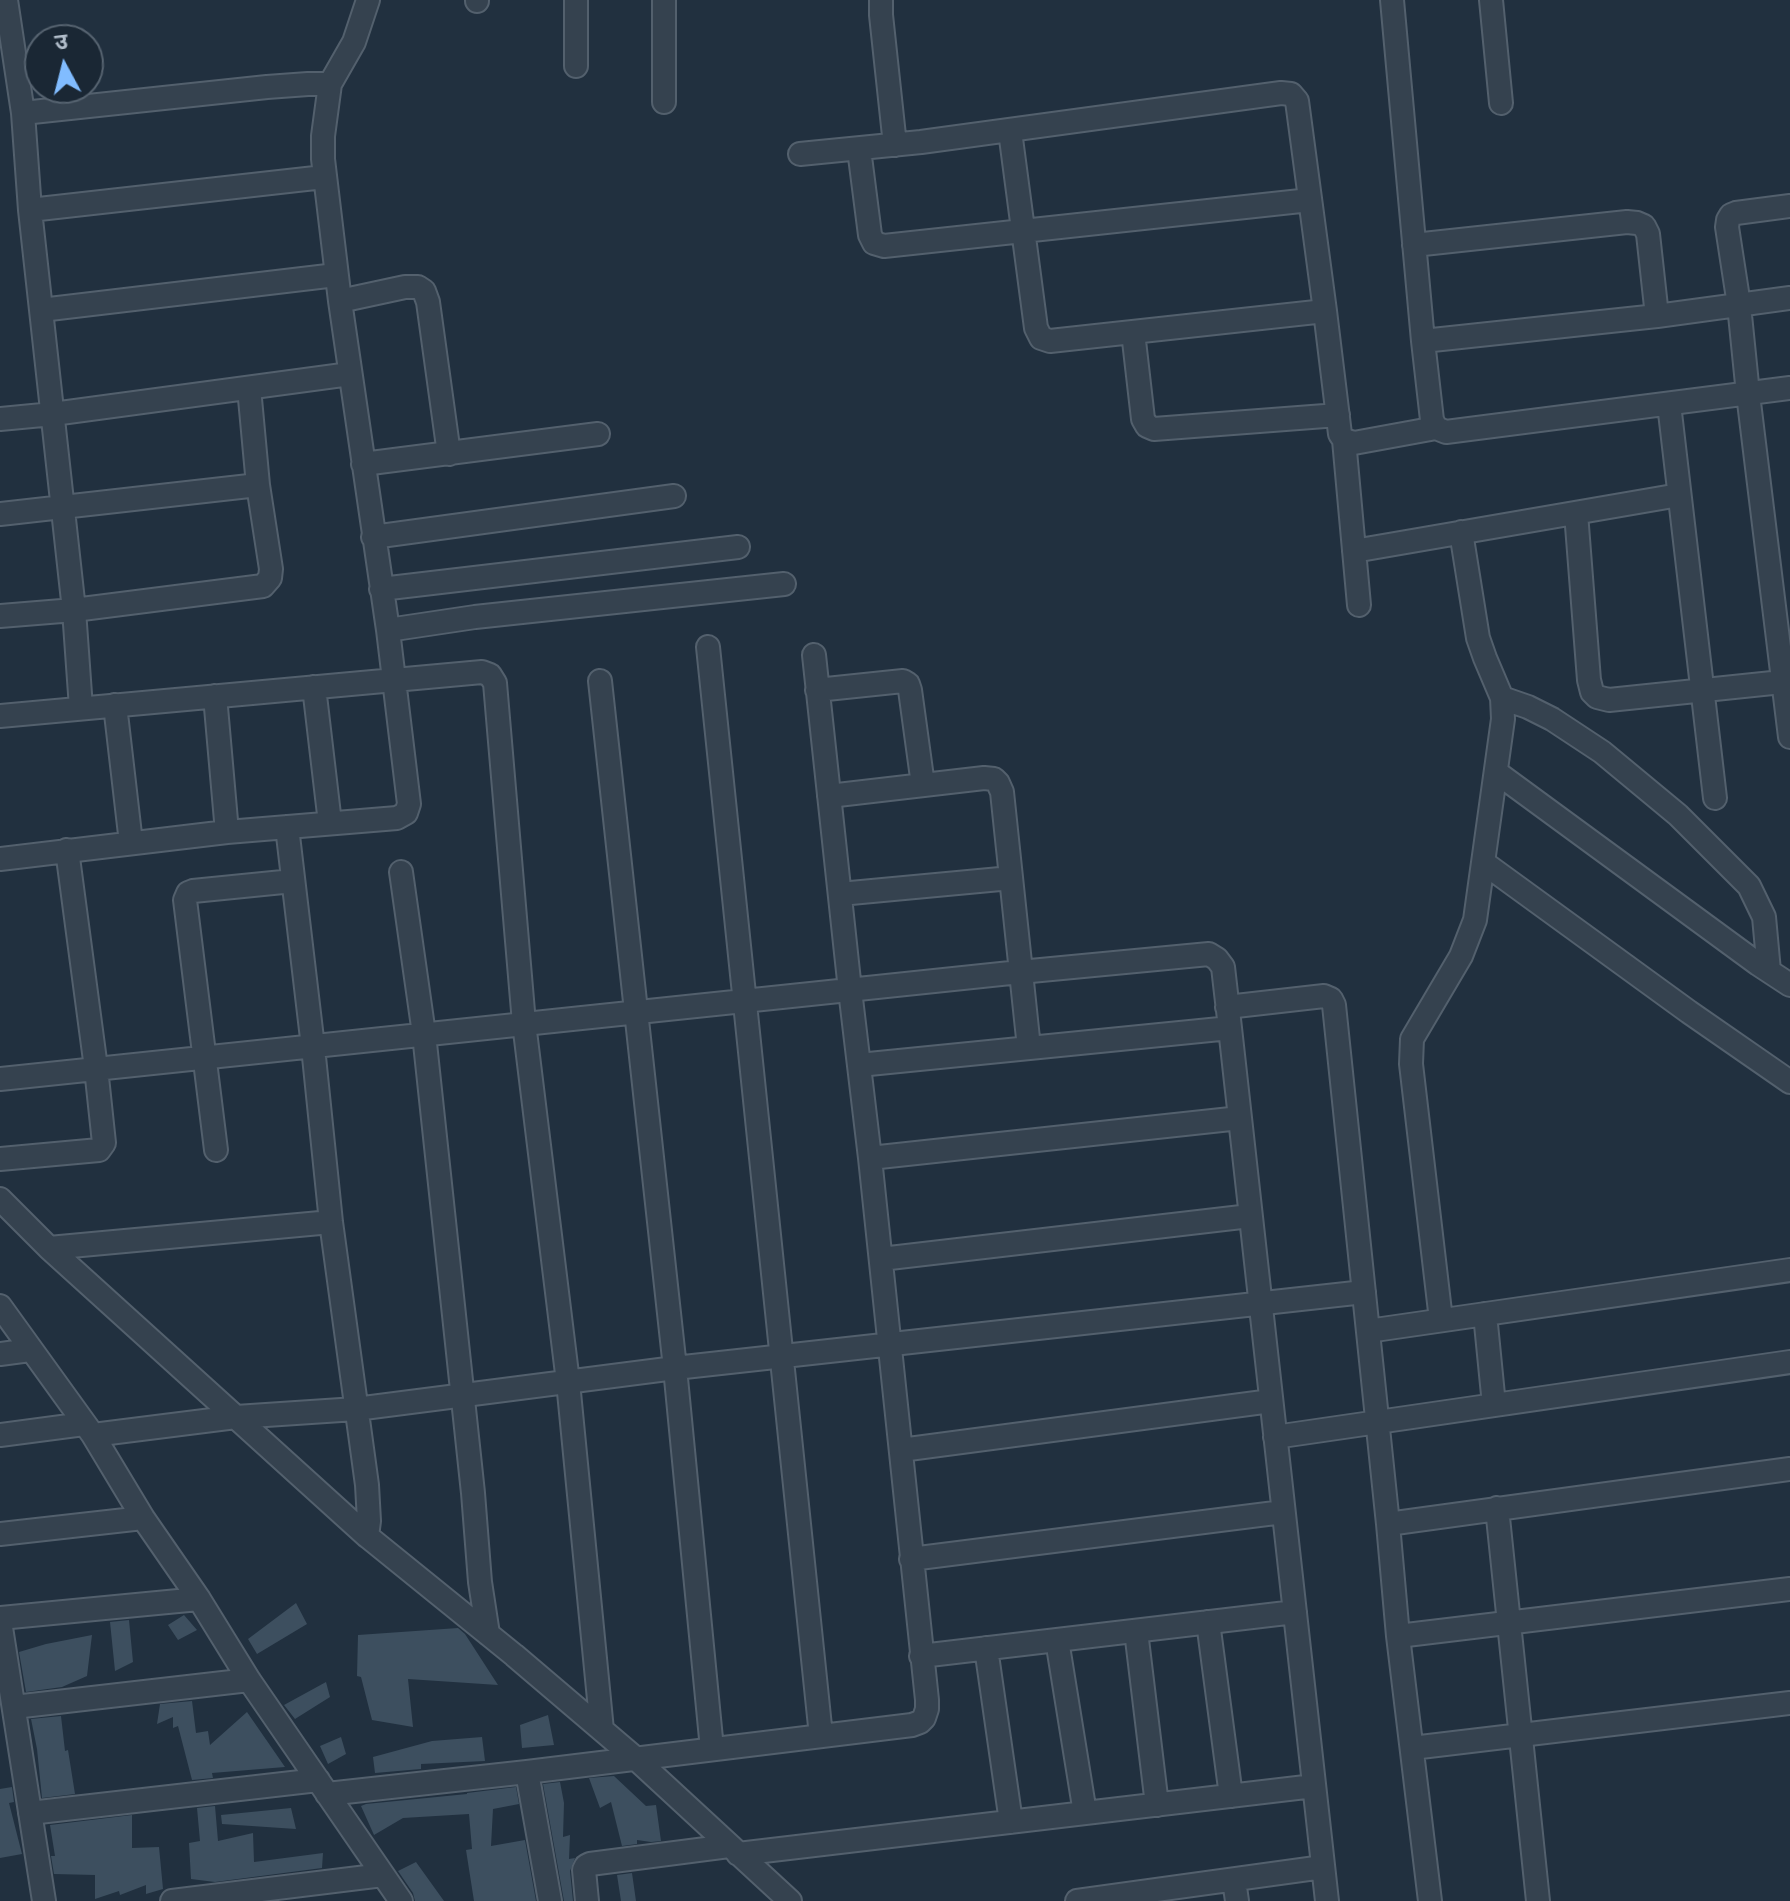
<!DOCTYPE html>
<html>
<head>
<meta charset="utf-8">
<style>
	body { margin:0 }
	#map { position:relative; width:1790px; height:1901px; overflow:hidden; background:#21303f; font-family:Rubik,"Noto Sans Devanagari",sans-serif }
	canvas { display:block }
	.north { position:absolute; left:24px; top:24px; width:80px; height:80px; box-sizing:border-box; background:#1a2734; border:2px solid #566370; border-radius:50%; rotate:353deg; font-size:22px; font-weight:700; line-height:32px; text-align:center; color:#b1bdca }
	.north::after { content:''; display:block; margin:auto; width:28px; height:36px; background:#81bcff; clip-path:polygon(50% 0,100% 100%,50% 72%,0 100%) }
</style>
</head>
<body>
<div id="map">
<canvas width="1790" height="1901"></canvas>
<div class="north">उ</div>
</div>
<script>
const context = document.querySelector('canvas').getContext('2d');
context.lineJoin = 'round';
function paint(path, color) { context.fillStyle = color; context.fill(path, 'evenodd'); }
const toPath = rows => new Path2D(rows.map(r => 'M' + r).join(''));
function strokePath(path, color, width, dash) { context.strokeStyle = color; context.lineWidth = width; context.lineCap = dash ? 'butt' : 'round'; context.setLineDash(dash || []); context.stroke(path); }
const building = toPath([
	[296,1603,307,1624,257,1654,248,1639],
	[184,1615,197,1630,178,1640,168,1625],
	[129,1620,133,1662,115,1671,110,1622],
	[458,1628,465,1634,498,1685,408,1679,413,1727,372,1720,361,1677,357,1676,358,1635],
	[92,1635,87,1676,62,1687,26,1692,19,1652,46,1644],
	[326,1682,330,1697,295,1719,284,1705],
	[192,1701,196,1733,208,1731,210,1745,247,1712,285,1767,212,1773,213,1778,192,1780,178,1726,173,1728,173,1717,157,1724,160,1704],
	[548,1715,554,1745,522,1748,520,1725],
	[61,1716,65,1751,68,1750,75,1794,42,1798,37,1749,31,1719],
	[341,1737,346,1754,328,1764,320,1746],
	[482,1737,485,1761,421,1764,421,1769,375,1773,373,1757,432,1741],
	[614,1776,646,1806,656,1805,661,1841,651,1842,637,1840,637,1844,622,1846,611,1802,600,1808,589,1778],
	[560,1782,564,1803,563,1837,570,1835,569,1859,575,1858,570,1871,573,1901,564,1901,543,1784],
	[12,1787,14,1802,9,1803,22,1854,0,1858,0,1789],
	[516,1787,519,1804,493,1809,491,1846,525,1840,536,1901,474,1901,466,1850,472,1849,469,1814,403,1818,374,1835,361,1806,366,1804,467,1794,467,1793],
	[215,1806,218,1841,253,1833,254,1862,323,1853,322,1868,215,1882,191,1879,189,1843,200,1841,197,1808],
	[291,1808,296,1829,222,1824,221,1815],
	[132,1815,132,1848,159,1847,163,1889,146,1894,146,1885,120,1895,119,1891,95,1899,95,1875,54,1874,51,1856,55,1856,50,1825],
	[416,1862,444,1901,415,1901,413,1893,398,1871],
	[632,1873,636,1901,621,1901,617,1875]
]);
const minor = toPath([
	[6,0,23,113,30,210,74,610,81,708],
	[477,0,477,1],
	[664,0,664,102],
	[881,0,881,15,895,145],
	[1392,0,1423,341,1432,420,1436,428,1446,432,1790,388],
	[1491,0,1501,103],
	[576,66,576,0],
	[23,113,267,87,308,84,330,84],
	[1010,131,1036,328,1041,338,1050,341,1325,311],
	[859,149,870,235,874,243,884,246,1310,200],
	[800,154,921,142,1281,93,1291,94,1297,101,1325,311,1340,434,1344,440,1354,443,1436,428],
	[1790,206,1736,213,1731,215,1728,220,1727,227,1739,305,1748,394,1790,737],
	[30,210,324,177],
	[1414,245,1627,222,1637,223,1644,226,1648,234,1657,316],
	[340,301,405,287,418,287,424,291,428,302,449,454],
	[41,310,336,275],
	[1133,332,1143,419,1147,426,1154,429,1338,415],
	[1423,341,1657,316,1790,298],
	[1669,404,1715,798],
	[0,419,53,414,350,374],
	[1344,440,1359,605],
	[363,464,598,434],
	[1576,513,1589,680,1592,692,1597,697,1609,700,1782,682],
	[0,514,258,485],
	[373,537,674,496],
	[1354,551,1679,495],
	[381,589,738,547],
	[0,616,74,610,263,586,270,578,271,569,258,485,249,388],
	[388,630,475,617,784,584],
	[708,647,821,1736],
	[600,681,675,1368,712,1749],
	[314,687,330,823],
	[817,690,903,681,908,684,910,690,923,785],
	[215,696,227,832],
	[1502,698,1528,707,1552,719,1602,752,1678,815,1749,886,1764,917,1769,971],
	[115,705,131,843],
	[0,716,482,672,490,675,495,683,524,1023,568,1382,602,1730],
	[1496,772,1758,964,1790,985],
	[829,796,984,778,994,779,998,783,1002,792,1029,1048],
	[287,827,313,1047,331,1222,367,1485,369,1521,367,1536],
	[0,859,227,832,397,818,406,813,409,804,388,630,340,301,323,159,323,136,330,84,354,42,368,0],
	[1484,863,1689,1012,1790,1082],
	[401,872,424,1034,473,1493,480,1582,488,1634],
	[840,894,1011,878],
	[1227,1007,1324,996,1331,999,1334,1005,1388,1524,1398,1636,1430,1901],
	[859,1065,1230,1028],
	[0,1079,1020,972,1209,954,1217,959,1223,967,1230,1028,1327,1901],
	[216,1150,185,900,188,893,193,891,293,881],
	[870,1158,1240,1118],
	[0,1159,99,1150,104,1143,96,1068,67,850],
	[0,1199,49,1248,367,1536,514,1655,635,1758,790,1901],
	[49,1248,331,1222],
	[881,1259,1250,1216],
	[0,1306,93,1435,143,1518,199,1599,249,1680,401,1901],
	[1485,1314,1494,1405],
	[1441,1320,1411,1064,1412,1039,1461,956,1475,920,1503,719,1502,698,1485,658,1478,638,1461,532],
	[1368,1331,1790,1270],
	[0,1354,30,1350],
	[0,1435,84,1424],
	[93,1435,236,1417,356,1409,675,1368,1364,1292],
	[1275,1437,1790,1362],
	[901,1450,1271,1401],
	[1497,1508,1538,1901],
	[1388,1524,1790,1469],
	[0,1534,143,1518],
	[911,1559,1283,1512],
	[0,1618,199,1599],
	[0,1621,44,1901],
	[1208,1622,1231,1796],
	[1136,1631,1157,1805],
	[1398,1636,1790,1589],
	[1057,1640,1085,1813],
	[986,1648,1011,1822],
	[921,1656,1295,1612],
	[14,1707,249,1680],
	[1412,1748,1790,1703],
	[527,1772,550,1901],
	[327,1794,527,1772,912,1725,920,1722,924,1718,927,1709,927,1700,870,1158,850,990,814,655],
	[30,1813,318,1780],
	[738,1854,1314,1786],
	[1234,1880,1237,1901],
	[172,1901,383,1875],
	[587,1901,584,1870,586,1866,590,1864,729,1846],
	[1077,1901,1323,1867]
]);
paint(building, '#3d4f5f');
strokePath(minor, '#53606d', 26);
strokePath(minor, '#35424f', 22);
</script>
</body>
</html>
